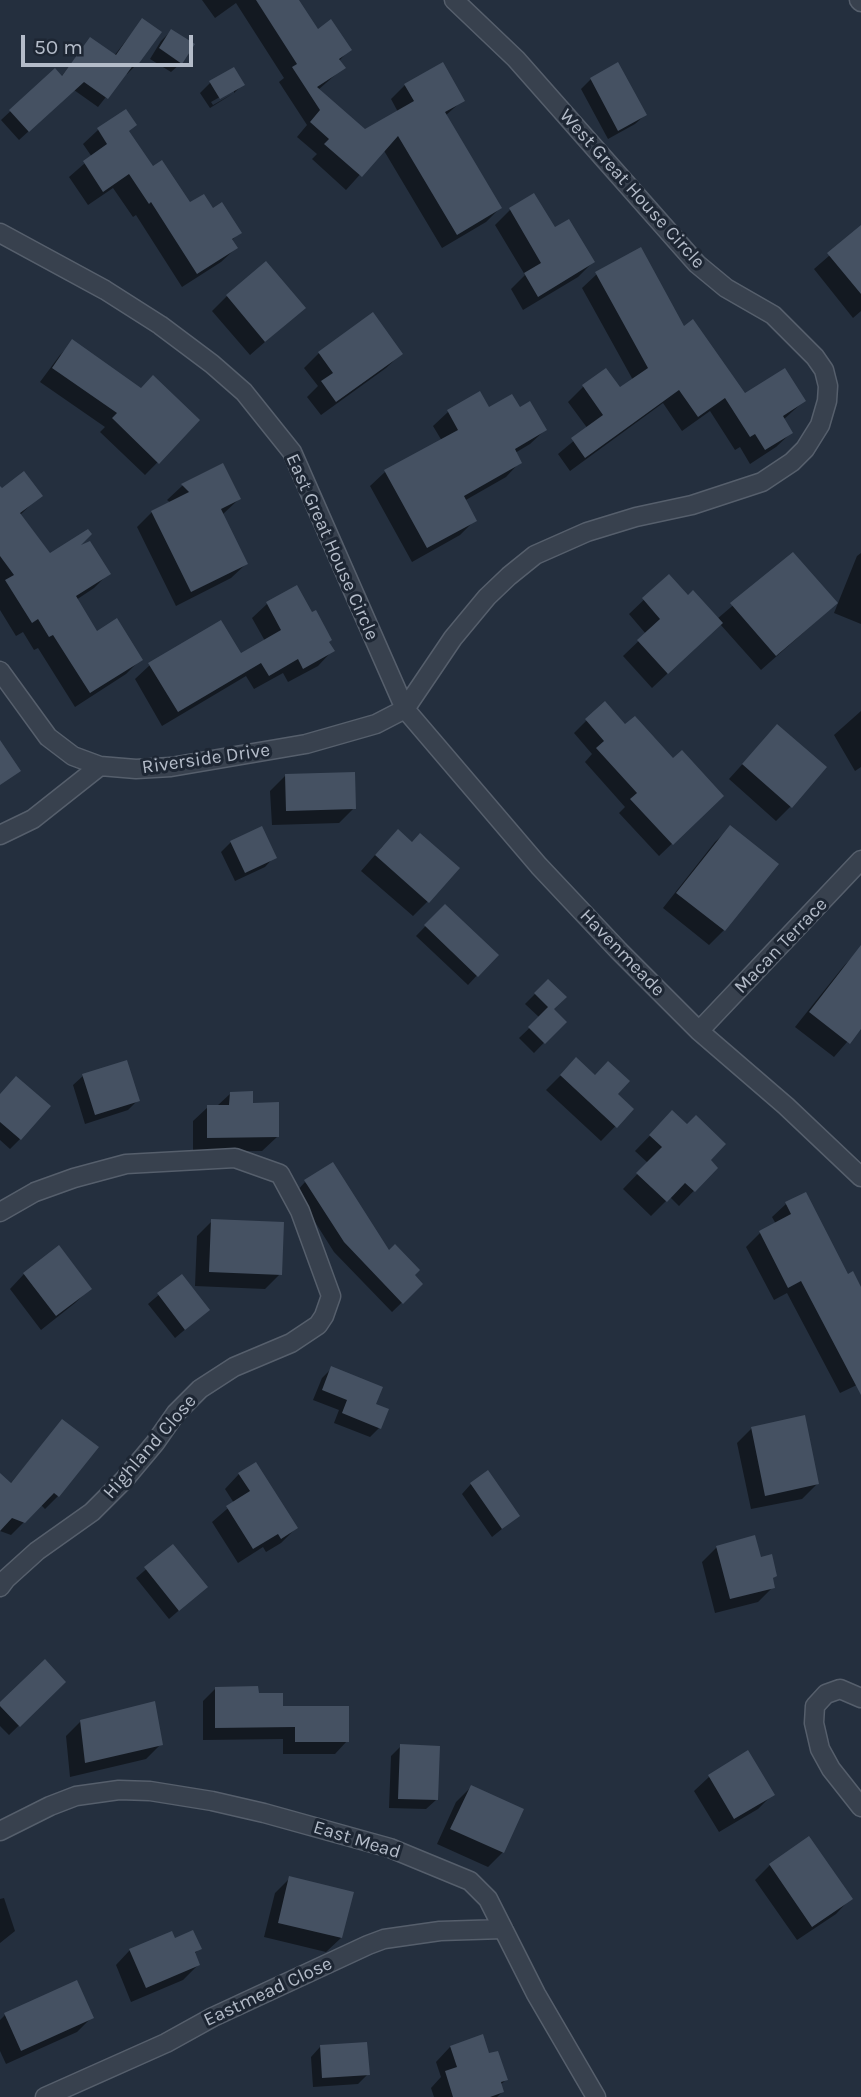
<!DOCTYPE html>
<html>
<head>
<meta charset="utf-8">
<style>
	body { margin:0 }
	#map { position:relative; width:861px; height:2097px; overflow:hidden; background:#242f3e; font-family:Karla,sans-serif }
	canvas { display:block }
	.scale { position:absolute; left:21px; top:35px; width:172px; height:32px; box-sizing:border-box; border:4px solid #b4bcc9; border-top:0; padding-left:9px; font-size:21px; line-height:24px; white-space:nowrap; color:#b4bcc9; -webkit-text-stroke:5px #1d2633; paint-order:stroke }
</style>
</head>
<body>
<div id="map">
<canvas width="861" height="2097"></canvas>
<div class="scale">50 m</div>
</div>
<script>
const context = document.querySelector('canvas').getContext('2d');
context.lineJoin = 'round';
function paint(path, color) { context.fillStyle = color; context.fill(path, 'evenodd'); }
const toPath = rows => new Path2D(rows.map(r => 'M' + r).join(''));
function strokePath(path, color, width, dash) { context.strokeStyle = color; context.lineWidth = width; context.lineCap = dash ? 'butt' : 'round'; context.setLineDash(dash || []); context.stroke(path); }
function drawText(font, color, halo, rows, align = 'center') {
  context.font = font + ' Karla,sans-serif'; context.lineWidth = 6; context.setLineDash([]); context.textBaseline = 'middle'; context.strokeStyle = halo; context.fillStyle = color; for (const [text, x, y, turn = 0] of rows) {
    context.save(); context.translate(x, y); context.rotate((+turn || 0) * Math.PI / 180); context.textAlign = isNaN(turn) ? turn : align; if (halo) context.strokeText(text, 0, 0); context.fillText(text, 0, 0); context.restore();
  }
}
const shadow = toPath([
	[202,0,297,0,317,31,349,50,339,61,343,68,318,90,365,131,398,112,391,99,405,85,463,100,445,116,500,208,486,222,442,248,383,149,346,190,312,159,317,154,297,137,307,125,279,82,284,78,236,3,215,18],
	[142,20,136,65,127,74,125,73,98,107,74,90,19,140,1,120,55,70,61,77,90,39,114,56],
	[171,31,181,63,171,72,150,59,161,41],
	[591,79,645,115,635,124,608,139,581,89],
	[210,83,243,84,234,93,234,89,211,102,213,105,234,93,210,108,200,93],
	[125,111,128,132,153,169,190,205,212,211,239,233,231,241,236,248,221,262,182,287,136,215,133,217,113,188,88,205,69,177,92,157,83,144,98,130],
	[534,196,554,230,593,262,578,277,523,310,511,289,525,275,495,225,510,210],
	[861,228,861,311,853,318,814,269],
	[597,274,683,328,744,395,804,401,783,420,791,433,776,447,750,464,740,447,735,450,710,411,682,431,663,403,570,471,558,454,588,429,568,402,583,387,606,370,620,389,633,380,582,288],
	[227,296,304,308,250,355,212,311],
	[73,342,141,390,198,421,145,475,100,432,105,427,40,382,60,355],
	[319,353,401,354,386,368,321,415,307,397,318,386,304,368],
	[479,393,488,409,519,410,545,430,530,444,515,453,520,462,506,477,464,501,475,520,460,535,412,562,370,486,385,472,442,441,433,426,448,412],
	[222,465,239,499,222,515,246,564,231,578,176,606,137,527,152,512,171,503,167,500,182,486],
	[0,488,40,496,20,515,49,555,74,550,108,574,94,588,76,600,97,633,141,659,126,674,75,707,38,648,34,650,23,632,16,636,0,610],
	[861,553,861,624,834,613,857,556],
	[793,554,821,617,761,670,720,624,652,688,623,656,646,634,629,614,669,576,688,597,717,619],
	[296,587,332,651,318,666,288,682,283,673,254,689,246,676,162,726,135,679,150,665,240,655,265,641,252,618,267,604],
	[861,711,861,767,855,771,834,735],
	[586,721,625,727,722,796,659,856,619,813,625,807,585,762,592,754,574,733],
	[777,726,791,806,776,821,729,779],
	[285,776,354,808,339,823,272,825,270,791],
	[730,828,776,865,724,930,709,945,663,908,715,842],
	[231,842,274,857,265,867,235,881,221,852],
	[383,846,428,901,413,916,361,871],
	[445,906,496,955,468,985,416,936],
	[857,952,861,955,861,1026,834,1057,795,1027,843,967],
	[548,981,552,1009,564,1022,534,1053,519,1038,540,1018,525,1004],
	[576,1060,632,1109,601,1141,546,1090],
	[83,1076,138,1100,128,1110,85,1124,73,1085],
	[230,1094,252,1104,277,1137,262,1151,193,1152,193,1121,208,1107,217,1106],
	[0,1095,20,1139,10,1149,0,1140],
	[672,1113,716,1168,679,1206,670,1197,651,1216,623,1189,648,1163,635,1151],
	[305,1182,388,1252,421,1284,392,1312,334,1252,296,1192],
	[786,1204,861,1292,861,1383,840,1393,787,1293,774,1300,746,1247,760,1233,776,1224,772,1217],
	[212,1221,280,1274,265,1289,195,1286,197,1236],
	[24,1274,90,1289,75,1303,41,1330,10,1289],
	[181,1276,208,1310,175,1338,148,1304],
	[332,1368,374,1405,379,1428,370,1437,334,1423,339,1410,313,1400,322,1378],
	[62,1421,58,1496,45,1509,41,1505,11,1535,0,1531,0,1488,10,1484],
	[752,1428,817,1484,802,1499,751,1509,737,1443],
	[239,1474,296,1528,281,1543,266,1552,263,1547,238,1563,212,1522,234,1503,225,1489],
	[471,1484,518,1516,492,1537,462,1494],
	[173,1546,206,1587,169,1619,136,1578],
	[717,1547,775,1576,771,1580,773,1587,758,1602,715,1613,702,1562],
	[64,1682,9,1735,0,1726,0,1704],
	[216,1688,257,1695,347,1741,335,1754,283,1754,283,1739,203,1740,203,1701],
	[81,1721,161,1744,146,1759,70,1777,66,1736],
	[401,1746,436,1800,426,1809,389,1808,391,1756],
	[709,1777,773,1794,758,1809,719,1832,694,1791],
	[471,1787,503,1852,488,1867,437,1844,456,1802],
	[770,1865,850,1899,836,1914,797,1940,755,1880],
	[290,1878,341,1938,326,1952,264,1937,275,1893],
	[4,1898,15,1931,0,1943,0,1899],
	[199,1949,194,1954,198,1965,183,1980,131,2002,116,1965,130,1950],
	[5,2015,92,2017,77,2032,6,2064,0,2051,0,2020],
	[320,2047,368,2074,358,2084,313,2087,311,2057],
	[450,2047,488,2056,506,2080,500,2085,502,2092,497,2097,434,2097,431,2088,441,2077,436,2062]
]);
const building = toPath([
	[256,0,299,0,318,29,331,19,352,50,339,59,346,68,317,87,365,129,414,101,404,84,443,62,465,101,445,112,502,208,457,235,398,136,362,177,324,144,329,139,310,122,320,110,292,67,297,64],
	[142,18,162,32,137,66,134,64,108,99,84,82,29,132,9,110,55,68,62,76,90,37,116,55],
	[171,29,195,44,182,64,159,48],
	[618,62,647,115,618,131,590,78],
	[234,67,245,85,220,99,209,81],
	[126,109,137,125,129,131,153,166,162,160,190,202,204,194,213,208,222,202,242,233,232,239,238,248,197,274,151,202,149,204,129,174,103,192,83,161,107,144,97,128],
	[534,193,555,227,569,219,595,262,538,297,524,273,541,263,509,208],
	[861,225,861,294,827,253],
	[641,247,684,326,693,319,745,393,785,368,806,401,783,416,793,433,765,450,755,434,750,437,725,398,698,417,679,390,585,458,571,438,603,415,582,385,606,368,620,387,648,368,595,272],
	[266,261,306,308,265,342,226,295],
	[373,312,403,354,336,402,321,381,333,373,318,352],
	[72,339,141,388,153,375,200,420,159,464,112,418,117,413,52,368],
	[480,391,489,407,512,394,520,407,530,401,547,430,515,449,522,463,464,496,477,521,427,548,384,470,458,430,447,410],
	[223,463,241,499,221,509,248,564,191,592,151,511,189,492,181,484],
	[24,471,43,496,20,513,50,553,88,529,92,534,81,545,90,541,111,574,76,596,97,631,117,618,143,660,90,693,53,635,49,637,38,619,32,623,5,580,14,575,0,556,0,486,2,488],
	[793,552,838,603,776,656,730,603],
	[669,574,688,595,693,590,723,623,668,674,637,640,660,619,642,598],
	[297,585,312,612,316,610,332,640,329,642,335,651,303,669,298,659,269,676,261,663,178,712,148,663,221,620,241,653,281,630,266,602],
	[605,701,625,724,635,716,673,758,682,750,724,796,673,845,630,799,637,793,596,748,604,741,585,719],
	[777,724,827,767,792,808,742,764],
	[0,740,21,771,0,785],
	[355,772,356,809,286,811,285,774],
	[730,825,779,864,725,931,676,893],
	[262,826,277,858,245,873,230,841],
	[398,829,412,842,420,833,460,868,429,903,375,855],
	[445,904,499,955,478,977,424,925],
	[861,945,861,1029,850,1044,809,1012],
	[548,979,567,997,554,1009,567,1022,545,1044,528,1027,548,1007,534,993],
	[576,1057,595,1075,608,1061,630,1081,618,1094,634,1109,617,1128,560,1075],
	[127,1060,140,1101,95,1115,82,1074],
	[16,1076,51,1106,21,1140,0,1122,0,1094],
	[253,1091,253,1103,279,1102,279,1137,207,1138,207,1105,229,1105,230,1092],
	[672,1110,687,1124,696,1115,726,1144,711,1160,718,1168,695,1192,685,1183,667,1202,636,1173,662,1147,649,1135],
	[333,1162,389,1250,395,1244,420,1270,415,1275,423,1284,403,1304,344,1242,304,1180],
	[806,1192,848,1274,853,1271,861,1287,861,1395,801,1281,788,1288,759,1231,791,1214,785,1202],
	[211,1219,284,1222,282,1275,209,1272],
	[59,1245,92,1289,56,1316,23,1273],
	[182,1274,210,1310,185,1330,157,1293],
	[331,1366,383,1387,376,1404,389,1409,381,1429,342,1413,347,1400,322,1390],
	[805,1415,819,1484,765,1496,751,1427],
	[62,1419,99,1447,59,1497,54,1493,25,1523,12,1518,0,1531,0,1473,11,1483],
	[256,1462,298,1528,281,1539,278,1534,253,1549,226,1506,250,1491,238,1473],
	[488,1470,520,1516,502,1529,470,1483],
	[755,1535,761,1557,772,1554,777,1576,773,1578,775,1588,730,1599,716,1546],
	[173,1544,208,1587,179,1611,144,1567],
	[45,1659,66,1682,20,1727,0,1706,0,1702],
	[258,1686,259,1693,283,1693,283,1706,349,1706,349,1742,295,1742,295,1727,215,1728,215,1687],
	[155,1701,163,1745,85,1763,80,1720],
	[400,1744,440,1746,438,1800,398,1799],
	[748,1750,775,1795,734,1819,708,1775],
	[471,1785,524,1809,504,1853,450,1829],
	[809,1836,853,1899,812,1927,769,1864],
	[289,1876,354,1892,342,1938,278,1923],
	[193,1930,202,1949,195,1952,200,1965,146,1988,129,1949,172,1931,175,1938],
	[77,1980,94,2018,21,2051,4,2013],
	[483,2034,489,2053,498,2051,508,2080,501,2082,504,2092,490,2097,453,2097,445,2071,457,2067,450,2046],
	[367,2042,370,2075,322,2078,320,2045]
]);
const street = toPath([
	[859,0,861,2],
	[0,233,105,290,160,325,212,364,244,392,292,452,405,709,539,866,619,951,699,1031,786,1106,861,1177],
	[0,671,48,737,73,756,100,766,136,769,171,767,306,744,376,724,405,709,453,638,487,597,509,576,535,555,587,532,636,517,692,505,762,482,792,462,805,449,820,425,827,401,828,386,824,370,815,357,773,315,726,288,697,264,516,59,454,0],
	[0,835,33,819,100,766],
	[699,1031,861,860],
	[0,1212,35,1192,74,1178,126,1164,235,1158,280,1174,300,1211,331,1296,324,1316,318,1325,291,1343,234,1367,200,1389,176,1413,155,1443,124,1480,92,1512,37,1551,6,1579,0,1587],
	[861,1698,840,1689,826,1694,815,1706,814,1723,820,1749,831,1769,861,1807],
	[0,1831,50,1806,76,1796,119,1790,150,1791,212,1801,264,1813,390,1848,470,1881,488,1899,536,1994,596,2097],
	[45,2097,166,2043,213,2017,368,1945,384,1939,440,1931,503,1929]
]);
const streetNames = [
	["West Great House Circle",632,189,48],
	["East Great House Circle",332,547,66],
	["Riverside Drive",206,759,-8],
	["Macan Terrace",781,946,-46],
	["Havenmeade",622,953,46],
	["Highland Close",150,1447,-49],
	["East Mead",357,1840,17],
	["Eastmead Close",268,1992,-25]
];
paint(shadow, '#0007');
paint(building, '#455162');
strokePath(street, '#565f6c', 21);
strokePath(street, '#38414e', 18);
drawText('19px', '#b4bcc9', '#1d2633', streetNames);
</script>
</body>
</html>
